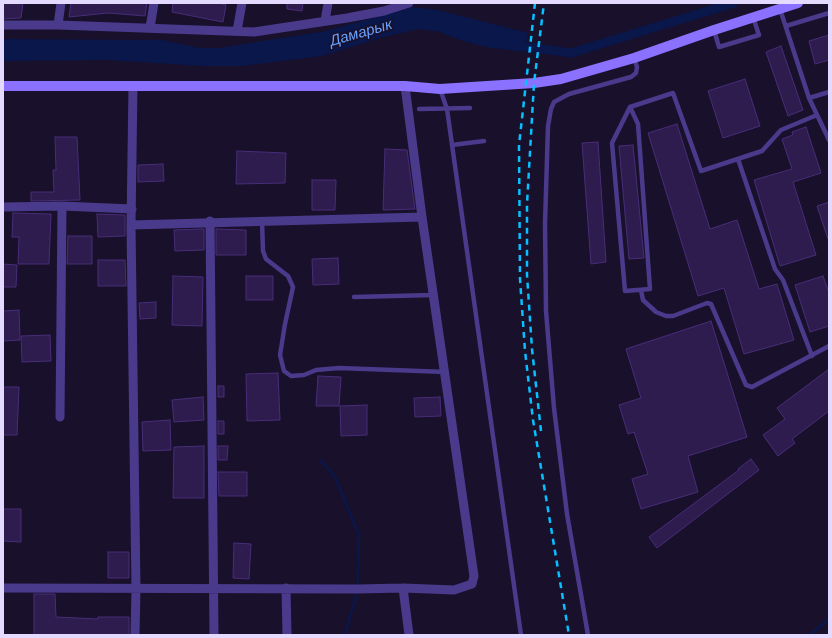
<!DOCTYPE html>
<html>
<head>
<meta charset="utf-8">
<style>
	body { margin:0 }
	#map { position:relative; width:832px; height:638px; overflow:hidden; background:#19102b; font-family:Figtree,sans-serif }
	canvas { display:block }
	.frame { position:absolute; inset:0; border:4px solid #e4daff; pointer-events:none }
</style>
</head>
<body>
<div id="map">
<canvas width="832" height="638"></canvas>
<div class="frame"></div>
</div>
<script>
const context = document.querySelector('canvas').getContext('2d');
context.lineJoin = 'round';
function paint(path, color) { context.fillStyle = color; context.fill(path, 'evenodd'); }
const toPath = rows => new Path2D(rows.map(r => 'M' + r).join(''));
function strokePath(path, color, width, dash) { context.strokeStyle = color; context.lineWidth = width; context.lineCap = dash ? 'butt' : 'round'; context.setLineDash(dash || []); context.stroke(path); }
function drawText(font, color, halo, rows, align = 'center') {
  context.font = font + ' Figtree,sans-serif'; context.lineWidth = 3.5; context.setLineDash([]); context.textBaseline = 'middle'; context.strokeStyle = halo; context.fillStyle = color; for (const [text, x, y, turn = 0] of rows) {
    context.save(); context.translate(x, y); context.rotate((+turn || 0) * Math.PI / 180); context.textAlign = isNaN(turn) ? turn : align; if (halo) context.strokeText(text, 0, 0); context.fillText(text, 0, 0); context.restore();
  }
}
const water = toPath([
	[412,7,438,10,528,33,524,52,486,47,460,40,440,32,419,29,383,37,322,56,241,66,203,66,108,60,3,61,3,39,144,40,162,40,200,48,219,48,326,31]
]);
const stream = toPath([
	[320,460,335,477,359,535,358,587],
	[345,635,357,592],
	[810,635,829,619]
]);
const canal = toPath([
	[514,45,571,53,734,3]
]);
const building = toPath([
	[3,3,23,3,21,18,3,19,3,3],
	[71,3,147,3,145,16,108,13,69,17,71,3],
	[173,3,219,3,226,5,223,22,172,12,173,3],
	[287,3,303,3,302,11,287,9,287,3],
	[829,35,829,60,815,64,809,41,829,35],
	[781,46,803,110,788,116,766,52,781,46],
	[745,79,760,126,723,138,708,91,745,79],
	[677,124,710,229,737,220,759,289,777,284,794,340,744,354,724,288,698,296,648,133,677,124],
	[806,127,821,173,793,182,816,255,780,266,754,180,792,169,782,139,793,135,792,132,806,127],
	[55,137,77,137,80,200,31,201,31,192,54,192,53,170,56,170,55,137],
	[598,142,606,262,591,264,582,143,598,142],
	[633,145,644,258,629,259,619,146,633,145],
	[385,149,407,150,415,209,383,210,385,149],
	[237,151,286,153,285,183,236,184,237,151],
	[163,164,164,181,138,182,138,165,163,164],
	[312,180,336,180,335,210,312,210,312,180],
	[829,202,829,239,828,239,817,206,829,202],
	[13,213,51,214,49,264,18,264,19,237,12,237,13,213],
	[97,214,125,215,125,236,98,237,97,214],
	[202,229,204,229,204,250,175,251,174,230,202,229],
	[216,229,246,230,246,255,216,255,216,229],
	[68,236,92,236,92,264,67,264,68,236],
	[338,258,339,284,313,285,312,259,338,258],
	[98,260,125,260,126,286,98,286,98,260],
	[3,264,17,265,16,287,3,287,3,264],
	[173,276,203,277,202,326,172,325,173,276],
	[246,276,273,276,273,300,246,300,246,276],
	[823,276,829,293,829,326,810,332,795,285,823,276],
	[156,302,156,318,140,319,139,303,156,302],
	[19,310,20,340,3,341,3,311,19,310],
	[711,321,747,437,688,456,698,492,641,509,632,479,648,474,634,432,628,434,619,405,641,398,626,349,711,321],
	[50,335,51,361,22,362,21,336,50,335],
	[829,369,829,411,792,439,795,443,778,456,763,435,785,419,777,408,829,369],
	[278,373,280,420,247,421,246,374,278,373],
	[318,376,341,377,339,406,316,406,318,376],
	[218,386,224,386,224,397,218,397,218,386],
	[3,387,19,387,17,435,3,435,3,387],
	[203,397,204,420,174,422,172,400,203,397],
	[440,397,441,416,415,417,414,398,440,397],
	[367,405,367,435,341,436,340,406,367,405],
	[170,420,171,450,143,451,142,422,170,420],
	[218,421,224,421,224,434,218,434,218,421],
	[204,446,204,498,173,498,174,447,204,446],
	[218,446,228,446,227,460,218,460,218,446],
	[751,459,759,470,657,548,649,537,739,470,738,469,751,459],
	[218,472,247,472,247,496,219,496,218,472],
	[3,509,21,509,21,542,3,541,3,509],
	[234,543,251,544,249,579,233,578,234,543],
	[108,552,129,552,129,578,108,578,108,552],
	[34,594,55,594,56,617,98,619,98,617,129,617,129,635,34,635,34,594]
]);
const lane = toPath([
	[780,9,809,98,829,140],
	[786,26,829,13],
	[714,30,719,47,759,35,753,17],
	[440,89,447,109,521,635],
	[809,98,829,92],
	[630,107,638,124,650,289,625,291,612,143,630,107,673,93,701,171,762,151,781,130,817,115],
	[419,109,470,108],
	[452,145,484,141],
	[738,159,775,269,783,280,812,356],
	[262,221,263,251,266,259,288,276,293,287,285,324,280,355,284,371,291,376,304,375,316,370,339,368,446,372],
	[641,290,643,300,656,312,666,316,673,316,707,303,711,304,746,385,752,387,829,346],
	[354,297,433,295],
	[588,635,567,514,554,408,546,311,545,224,548,126,551,109,554,102,569,94,631,77,636,73,637,67,634,58]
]);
const street = toPath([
	[325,21,328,3],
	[3,25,58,25,254,32,347,18,384,11,409,3],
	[58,25,61,3],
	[150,28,154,3],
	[237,31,242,3],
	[133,86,131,225,136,589,135,635],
	[3,207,62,206,132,209],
	[210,221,214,635],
	[131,225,422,217],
	[60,417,62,206],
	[3,588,358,589,403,588,454,590,472,584,474,576,422,217,405,86],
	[286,588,287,635],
	[403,588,409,635]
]);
const secondary = toPath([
	[3,86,405,86,440,89,534,83,561,79,634,58,714,30,798,3]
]);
const rail = toPath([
	[535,3,519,145,520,279,525,351,533,420,569,635],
	[541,431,532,349,527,275,527,204,534,83,544,3]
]);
const waterNames = [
	["Дамарык",361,33,-16]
];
paint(water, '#09174b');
strokePath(stream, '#09174b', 2.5);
strokePath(canal, '#09174b', 9);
paint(building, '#2d1c4d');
strokePath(building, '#482d79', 1);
strokePath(lane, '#4a3a8b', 4.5);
strokePath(street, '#4a3a8b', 9);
strokePath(secondary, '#8b71ff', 10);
strokePath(rail, '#06c0ff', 2.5, [6, 5]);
drawText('italic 15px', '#68a2ff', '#19102b', waterNames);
</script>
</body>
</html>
